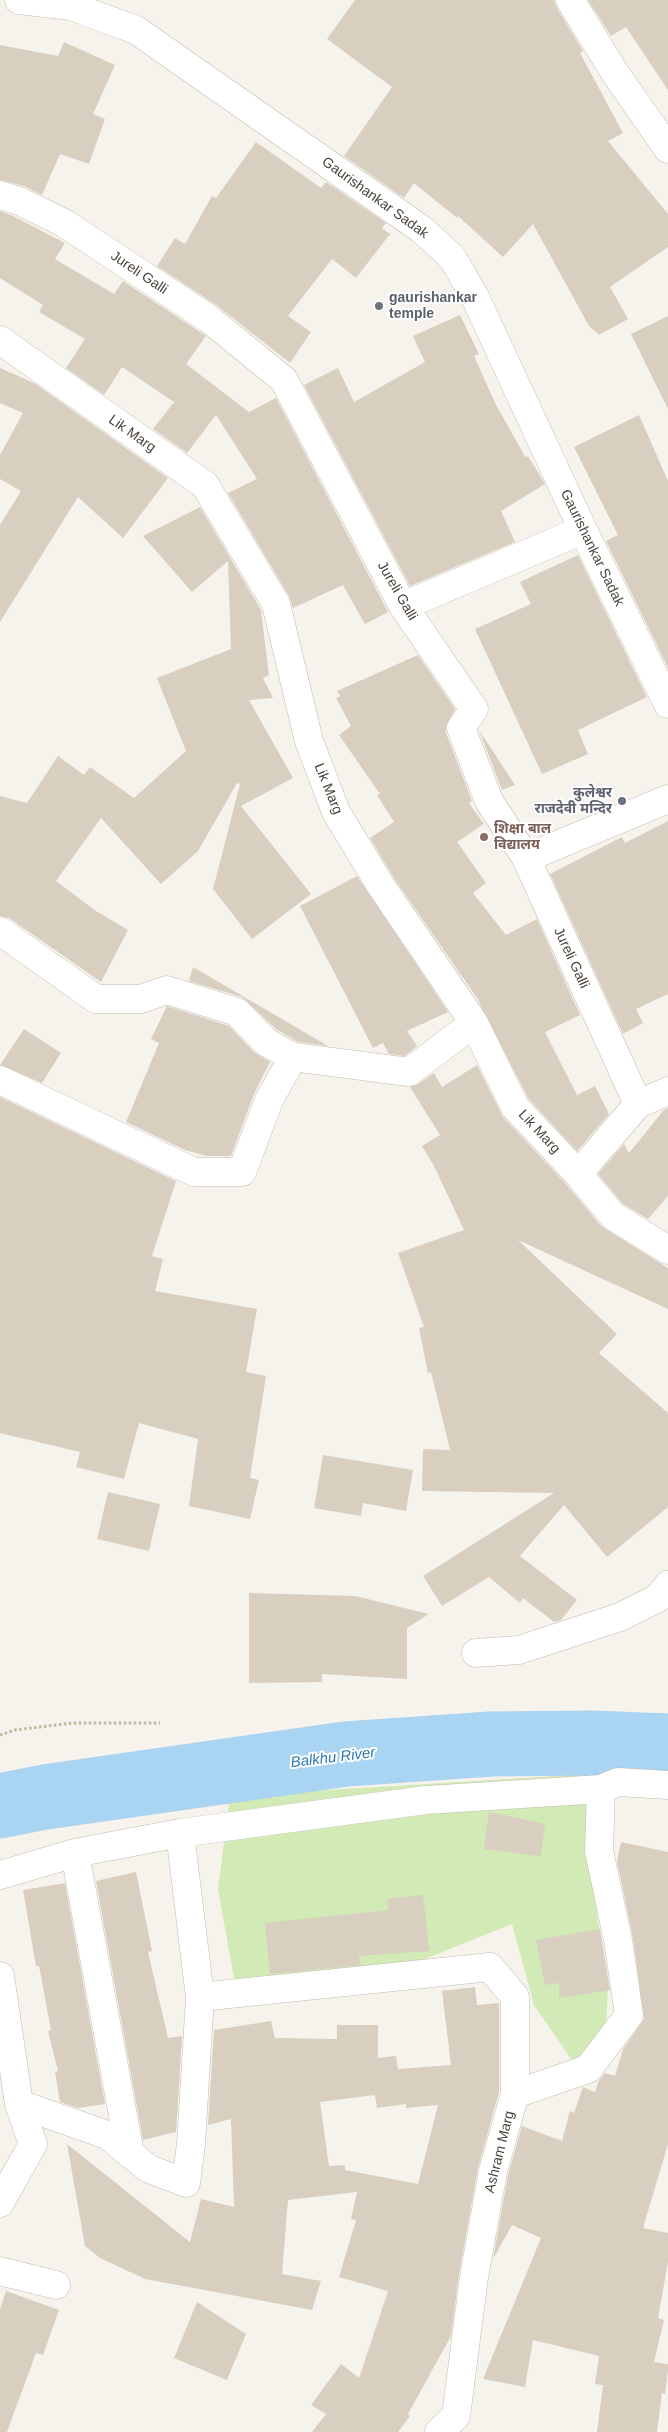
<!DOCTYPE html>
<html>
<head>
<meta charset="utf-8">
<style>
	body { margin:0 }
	canvas { display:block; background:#f6f3ec }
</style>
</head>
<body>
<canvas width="668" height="2432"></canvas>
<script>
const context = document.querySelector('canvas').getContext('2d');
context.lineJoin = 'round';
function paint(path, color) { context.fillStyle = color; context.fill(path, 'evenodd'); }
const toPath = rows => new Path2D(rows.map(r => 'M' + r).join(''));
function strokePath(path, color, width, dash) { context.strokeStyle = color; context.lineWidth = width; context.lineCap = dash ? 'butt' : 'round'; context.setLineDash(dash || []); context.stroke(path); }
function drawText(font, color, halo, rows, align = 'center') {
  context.font = font + ' Arial,"Noto Sans Devanagari",sans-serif'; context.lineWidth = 4; context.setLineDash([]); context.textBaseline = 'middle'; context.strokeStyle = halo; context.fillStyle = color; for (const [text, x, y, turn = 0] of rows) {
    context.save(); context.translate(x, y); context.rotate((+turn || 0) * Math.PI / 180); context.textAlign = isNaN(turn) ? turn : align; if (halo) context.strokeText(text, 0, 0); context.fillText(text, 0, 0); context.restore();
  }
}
const green = toPath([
	[589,1774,592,1880,608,1987,606,2029,576,2066,534,2005,512,1924,395,1971,236,1990,218,1889,230,1796]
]);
const river = toPath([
	[0,1806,45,1797,346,1754,491,1744,593,1743,668,1746]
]);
const building = toPath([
	[355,0,554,0,557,8,583,51,580,53,623,133,608,141,668,214,668,247,610,287,628,319,599,335,589,326,533,224,503,257,458,216,457,218,414,183,404,198,344,156,392,87,327,39],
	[588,0,668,0,668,90,626,27,611,36],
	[64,42,115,65,93,114,105,119,89,164,60,154,42,195,24,186,0,180,0,45,58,56],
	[256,142,321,188,326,182,386,223,382,228,390,234,356,278,332,259,288,316,311,332,290,363,219,307,157,266,175,238,185,244,212,196,216,198],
	[0,211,13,216,65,243,55,259,114,294,123,281,200,332,206,336,186,364,249,412,276,398,388,612,365,624,343,585,293,608,289,596,228,493,257,479,216,415,187,453,153,429,174,402,122,367,104,395,66,368,85,339,39,312,43,305,0,278],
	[460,315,479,354,474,356,496,405,526,458,528,456,545,484,501,511,515,542,410,586,304,385,338,368,354,402,425,362,413,336],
	[668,316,668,409,631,334],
	[0,368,34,383,168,478,123,538,78,497,0,622,0,525,21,491,0,479,0,455,23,413,0,403],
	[639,415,668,481,668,668,606,541,618,535,574,447],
	[200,507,261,610,269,675,263,678,273,698,249,700,293,778,241,806,311,894,252,939,213,889,240,784,237,783,198,851,161,884,101,818,56,881,96,911,128,930,101,982,9,918,0,916,0,796,27,803,58,756,84,775,90,767,134,798,186,751,157,678,231,649,228,561,192,592,143,536],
	[578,555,647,697,578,730,588,754,542,774,475,629,531,604,520,582],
	[418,655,455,709,446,726,446,733,472,801,469,803,484,824,457,842,486,883,473,893,506,935,537,919,580,1015,545,1032,577,1095,595,1086,609,1114,577,1151,528,1098,477,998,394,878,370,838,394,822,377,795,380,794,339,735,351,726,336,698,340,696,337,691],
	[479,730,515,785,502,790],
	[668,821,668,994,636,1009,643,1023,623,1034,550,874,622,837,625,843],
	[357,876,448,1012,407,1031,417,1046,405,1056,389,1054,383,1043,373,1048,300,906],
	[193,967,328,1046,298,1042,276,1029,242,997,189,981],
	[167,1006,229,1026,255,1053,270,1062,254,1094,231,1156,207,1156,185,1150,126,1122,159,1043,151,1039],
	[24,1029,61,1053,42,1083,0,1065],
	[477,1065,503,1117,566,1184,601,1226,668,1268,668,1309,518,1240,617,1334,599,1353,668,1413,668,1507,607,1557,564,1505,520,1556,577,1600,561,1620,554,1622,523,1598,520,1603,489,1577,442,1606,423,1576,554,1493,422,1491,423,1449,450,1450,431,1372,428,1373,419,1328,424,1327,398,1253,464,1230,434,1166,422,1146,440,1135,410,1087,418,1084,434,1073,442,1087],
	[0,1097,176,1181,152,1256,163,1259,155,1291,257,1309,246,1372,266,1376,250,1478,259,1480,250,1519,189,1506,198,1439,139,1423,124,1479,76,1467,80,1452,0,1433],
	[668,1108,668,1196,648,1219,623,1204,598,1174,624,1144,629,1153,664,1110],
	[323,1455,413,1470,406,1511,363,1503,361,1516,314,1508],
	[108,1492,160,1504,149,1551,97,1539],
	[249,1593,355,1596,429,1614,407,1628,407,1679,322,1674,322,1682,249,1683],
	[489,1812,545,1824,541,1856,484,1849],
	[621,1842,668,1852,668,2144,643,2228,668,2233,668,2262,658,2318,664,2320,654,2362,668,2364,668,2371,665,2394,662,2393,657,2432,597,2432,603,2385,595,2384,599,2356,533,2340,525,2387,483,2379,541,2238,512,2225,493,2259,508,2175,522,2126,562,2141,570,2111,574,2113,583,2087,595,2092,599,2080,605,2073,615,2076,623,2049,644,2019,633,1938,617,1861],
	[136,1872,152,1951,148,1952,168,2038,182,2036,176,2132,143,2140,96,1881],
	[65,1883,105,2104,78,2108,60,2102,55,2072,58,2071,48,2031,51,2030,39,1966,36,1966,23,1890],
	[423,1895,429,1951,359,1956,360,1965,270,1974,265,1923,389,1910,387,1899],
	[600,1929,610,1990,559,1998,559,1983,545,1985,536,1940],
	[475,1987,477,2005,499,2003,499,2092,478,2168,459,2274,451,2336,408,2414,410,2416,398,2432,312,2432,326,2414,311,2405,341,2364,359,2378,388,2291,339,2277,356,2220,351,2219,357,2192,288,2200,282,2274,321,2281,312,2310,145,2279,100,2258,85,2246,67,2144,190,2242,201,2199,234,2207,231,2119,208,2125,214,2030,271,2021,275,2038,337,2039,337,2025,378,2025,378,2058,396,2056,398,2069,451,2065,442,1991],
	[375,2095,377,2108,406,2104,406,2108,438,2105,418,2184,345,2170,345,2165,329,2166,320,2102],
	[6,2291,59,2310,43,2355,36,2353,7,2432,0,2432,0,2309],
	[197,2302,246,2334,227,2380,174,2358]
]);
const path = toPath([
	[0,1735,15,1730,72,1723,160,1723]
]);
const minor = toPath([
	[19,0,71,6,136,30,421,229,452,257,475,297,583,530,668,704],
	[570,0,615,73,668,149],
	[0,195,19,201,64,223,209,319,284,380,403,606,474,709,461,728,489,801,526,858,638,1104],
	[0,340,205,485,276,604,309,741,336,812,381,886,474,1023,515,1107,578,1174,613,1216,668,1250],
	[403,606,583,530],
	[526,858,668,799],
	[0,931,96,999,141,999,167,990,237,1012,266,1042,293,1057,409,1072,474,1023],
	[0,1080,194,1172,242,1172,269,1100,293,1057],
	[578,1174,638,1104,668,1091],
	[476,1653,519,1650,620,1617,658,1598,668,1585],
	[180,1833,426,1800,601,1789],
	[75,1853,130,2154],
	[0,1875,75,1853,180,1833,200,1997,490,1967,515,1997,515,2094],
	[0,1976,19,2104,33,2144,0,2203],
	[19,2104,107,2135,149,2169,186,2183,191,2144,200,1997],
	[0,2271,56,2285],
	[439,2432,456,2416,474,2277,493,2171,515,2094,588,2069,629,2015,618,1940,599,1851,601,1789,618,1782,668,1785]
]);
const markers = [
	[379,306,5,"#6b7280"],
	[622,801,5,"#6b7280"],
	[484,837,5,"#8d6e63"]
];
const streetNames = [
	["Gaurishankar Sadak",375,198,36],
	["Jureli Galli",139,273,34],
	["Lik Marg",132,434,35],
	["Gaurishankar Sadak",592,548,64],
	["Jureli Galli",397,591,60],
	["Lik Marg",328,789,68],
	["Jureli Galli",571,958,65],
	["Lik Marg",539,1132,47],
	["Ashram Marg",500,2152,-76]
];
const worshipNames = [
	["gaurishankar",389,298],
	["temple",389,314],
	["कुलेश्वर",612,793,"right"],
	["राजदेवी मन्दिर",612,809,"right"]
];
const educationNames = [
	["शिक्षा बाल",494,829],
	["विद्यालय",494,845]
];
const waterNames = [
	["Balkhu River",333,1758,-7]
];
paint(green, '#d2eab5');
strokePath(river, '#a9d4f2', 65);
paint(building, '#d8cfc1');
strokePath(minor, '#c2bbae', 29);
strokePath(path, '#c4b79f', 3, [2.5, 2.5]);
strokePath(minor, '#fff', 28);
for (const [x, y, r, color] of markers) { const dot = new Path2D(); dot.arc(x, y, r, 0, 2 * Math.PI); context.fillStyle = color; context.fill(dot); strokePath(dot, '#fff', 2); }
drawText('14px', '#4b4439', '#fff', streetNames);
drawText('bold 14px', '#5b616d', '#fff', worshipNames, 'left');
drawText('bold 14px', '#785e54', '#fff', educationNames, 'left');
drawText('italic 15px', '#2e7ab2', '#fff', waterNames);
</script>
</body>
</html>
